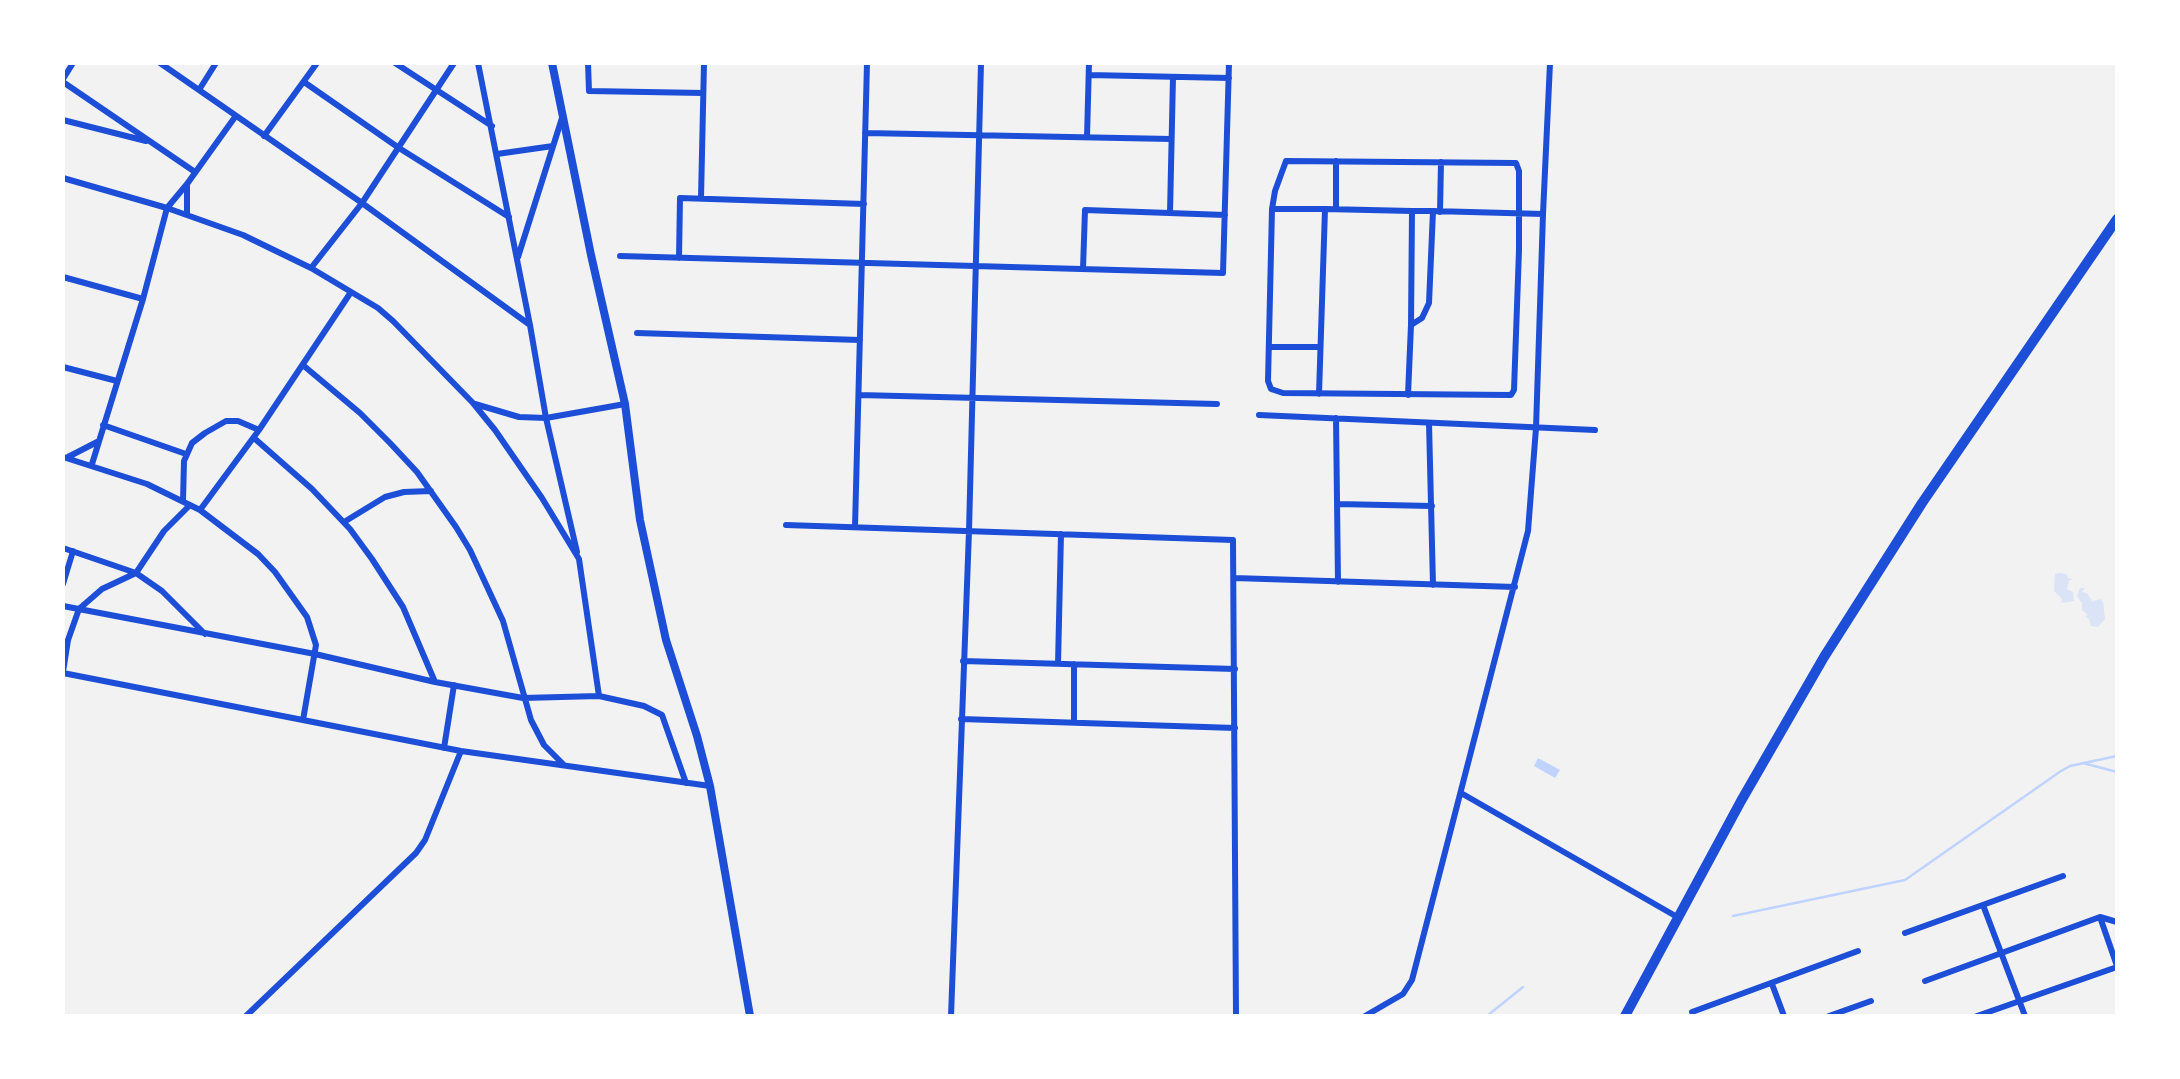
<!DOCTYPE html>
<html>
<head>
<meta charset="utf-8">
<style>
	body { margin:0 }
	#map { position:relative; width:2180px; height:1079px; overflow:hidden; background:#f2f2f2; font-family:"Varela Round",sans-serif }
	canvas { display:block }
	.frame { position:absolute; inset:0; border:65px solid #fff; pointer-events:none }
</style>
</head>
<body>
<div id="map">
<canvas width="2180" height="1079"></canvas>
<div class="frame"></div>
</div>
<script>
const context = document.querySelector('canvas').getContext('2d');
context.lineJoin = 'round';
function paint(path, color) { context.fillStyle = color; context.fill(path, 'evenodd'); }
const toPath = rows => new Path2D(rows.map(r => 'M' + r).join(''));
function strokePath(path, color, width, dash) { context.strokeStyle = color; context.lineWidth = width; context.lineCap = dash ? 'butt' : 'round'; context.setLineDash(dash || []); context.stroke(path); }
const green = toPath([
	[2060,573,2067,574,2068,578,2073,579,2069,581,2067,589,2073,592,2074,601,2061,603,2062,599,2054,591,2055,574],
	[2080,588,2085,588,2082,592,2087,593,2092,601,2101,599,2103,602,2105,619,2098,627,2091,626,2089,619,2086,617,2087,614,2082,610,2082,603,2077,596]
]);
const water = toPath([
	[1538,758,1560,770,1555,778,1534,766]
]);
const stream = toPath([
	[2083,763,2117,772],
	[1733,916,1905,880,2061,771,2070,766,2117,756],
	[1487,1016,1523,987]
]);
const minor = toPath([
	[160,63,362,203,530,325],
	[395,63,492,126],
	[478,63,530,325,546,418,577,552],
	[588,63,589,91,703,93],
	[1089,75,1229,78],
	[63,79,73,63],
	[63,82,195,172],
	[304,82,399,148,509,217],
	[199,90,216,63],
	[63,120,146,141],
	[865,133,1171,139],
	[264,136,317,63],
	[1087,137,1089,63],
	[497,154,553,146],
	[1286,161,1516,163,1519,171,1519,250,1514,390,1511,395,1283,393,1271,389,1268,381,1272,209,1275,191,1286,161],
	[1336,161,1336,209],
	[63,178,167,208,243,235,311,268,378,308,393,321,473,403,495,430,542,498,579,559,599,696],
	[187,184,187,215],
	[701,198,704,63],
	[1272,209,1325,209,1319,394],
	[1325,209,1412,211],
	[1440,212,1441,162],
	[1170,213,1173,77],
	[620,256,1223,273,1229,63],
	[518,257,562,118],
	[679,258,680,198,864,204],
	[311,268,362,203,454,63],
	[1083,269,1085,210,1225,215],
	[63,277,143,299],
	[1411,325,1412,211,1433,211],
	[637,333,860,340],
	[1269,347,1320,347],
	[304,366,360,413,390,443,417,472,456,527,470,550,503,621,531,720,544,745,564,765],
	[63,367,117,381],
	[859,395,1217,404],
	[1408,395,1411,325,1422,318,1429,303,1433,211,1543,214,1550,63],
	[475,404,519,417,546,418,625,404],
	[1259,415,1595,430],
	[1336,418,1338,582],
	[1429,423,1433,585],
	[103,425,186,454],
	[254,438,312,489,350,529,372,559,403,607,435,682],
	[63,457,147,484,200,510,258,554,275,572,307,617,316,645,303,720],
	[68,457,97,442],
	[92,464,143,299,167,208,187,184,235,117],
	[183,501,184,461,192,443,205,433,226,421,238,421,259,430],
	[1337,504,1432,506],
	[200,510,259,430,351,292],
	[344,522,385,497,404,492,431,491],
	[786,525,1233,540,1236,1016],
	[855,527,867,63],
	[63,548,136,573,162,591,205,634],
	[1234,578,1515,587],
	[63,584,73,551],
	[63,606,315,654,435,682,523,698,599,696,644,706,662,715,686,783],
	[963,661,1235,669],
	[1058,664,1061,534],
	[63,672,68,640,79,609,102,589,136,573,164,531,190,505],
	[63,673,461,751,710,786],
	[961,719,1235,728],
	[1074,722,1074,664],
	[444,748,454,685],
	[1461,793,1679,918],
	[1983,905,2025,1016],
	[2100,917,2117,966],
	[1905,933,2063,876],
	[1925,981,2100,917,2117,922],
	[1772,984,1784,1016],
	[1692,1012,1858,951],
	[246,1016,416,853,425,840,461,751],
	[951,1016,969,531,981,63],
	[1365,1016,1403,994,1412,980,1528,531,1536,428,1543,214],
	[1829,1016,1871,1001],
	[1977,1016,2117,967]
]);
const tertiary = toPath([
	[552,63,591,255,625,404,640,520,666,640,697,736,710,786,750,1016]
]);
const primary = toPath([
	[1625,1016,1741,801,1824,657,1922,503,2117,219]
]);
paint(green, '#dbe4f7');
paint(water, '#bfd3fe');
strokePath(stream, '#bfd3fe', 2.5);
strokePath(minor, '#1d4ed8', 6);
strokePath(tertiary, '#1d4ed8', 8);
strokePath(primary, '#1d4ed8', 10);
</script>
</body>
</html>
